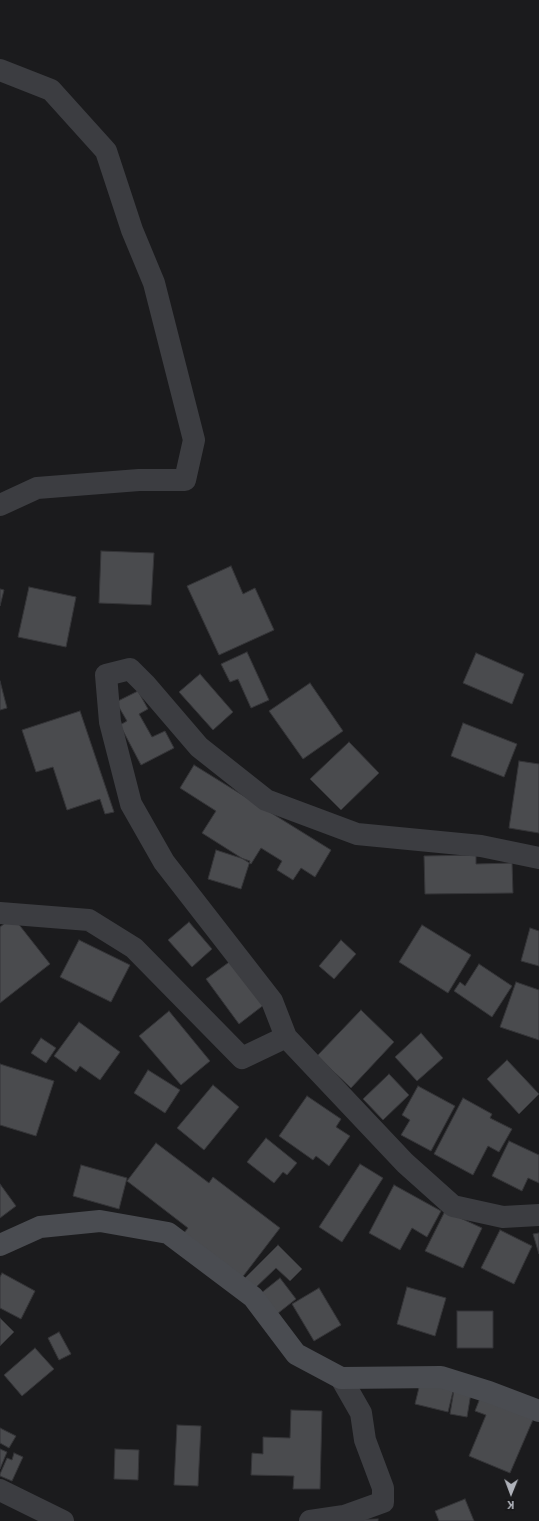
<!DOCTYPE html>
<html>
<head>
<meta charset="utf-8">
<style>
	body { margin:0 }
	#map { position:relative; width:539px; height:1521px; overflow:hidden; background:#1b1b1d; font-family:"Noto Sans",sans-serif }
	canvas { display:block }
	.north { position:absolute; left:491px; top:1473px; width:40px; height:40px; -webkit-text-stroke:3px #161618; paint-order:stroke; rotate:181deg; font-size:11px; font-weight:700; line-height:16px; text-align:center; color:#afb2ba }
	.north::after { content:''; display:block; margin:auto; width:14px; height:18px; background:#afb2ba; clip-path:polygon(50% 0,100% 100%,50% 72%,0 100%) }
</style>
</head>
<body>
<div id="map">
<canvas width="539" height="1521"></canvas>
<div class="north">K</div>
</div>
<script>
const context = document.querySelector('canvas').getContext('2d');
context.lineJoin = 'round';
function paint(path, color) { context.fillStyle = color; context.fill(path, 'evenodd'); }
const toPath = rows => new Path2D(rows.map(r => 'M' + r).join(''));
function strokePath(path, color, width, dash) { context.strokeStyle = color; context.lineWidth = width; context.lineCap = dash ? 'butt' : 'round'; context.setLineDash(dash || []); context.stroke(path); }
const building = toPath([
	[101,551,154,553,151,605,99,603,101,551],
	[231,566,243,594,255,588,274,630,219,655,187,586,231,566],
	[29,587,76,597,66,647,18,637,29,587],
	[0,589,4,590,0,606,0,589],
	[247,652,269,700,251,708,238,679,230,682,221,664,247,652],
	[476,653,524,674,512,704,463,683,476,653],
	[200,674,233,712,213,730,179,692,200,674],
	[0,681,7,708,0,710,0,681],
	[310,683,343,731,303,759,269,711,310,683],
	[138,691,148,709,139,714,152,737,165,731,174,748,141,765,120,725,127,721,116,702,138,691],
	[80,711,114,812,105,814,100,799,67,810,53,767,36,772,22,730,80,711],
	[463,723,517,744,504,777,451,756,463,723],
	[349,742,379,773,341,810,310,779,349,742],
	[519,761,539,764,539,833,509,828,519,761],
	[194,765,331,850,315,877,301,868,293,880,277,870,282,861,261,848,251,864,202,833,216,811,180,788,194,765],
	[216,850,250,861,241,889,208,879,216,850],
	[476,855,476,864,512,863,513,893,425,894,424,856,476,855],
	[13,917,50,964,0,1003,0,927,13,917],
	[189,922,212,949,192,967,168,940,189,922],
	[422,925,471,955,448,993,399,962,422,925],
	[530,928,539,931,539,966,521,961,530,928],
	[79,940,130,965,111,1002,60,977,79,940],
	[341,940,356,954,334,979,319,966,341,940],
	[232,960,265,1004,239,1024,206,979,232,960],
	[479,964,512,986,492,1017,454,991,460,982,465,986,479,964],
	[516,982,539,990,539,1040,500,1027,516,982],
	[361,1010,394,1042,351,1088,317,1056,361,1010],
	[169,1011,210,1061,181,1085,139,1036,169,1011],
	[79,1022,120,1052,100,1080,80,1066,76,1072,54,1056,79,1022],
	[421,1033,443,1058,417,1081,395,1057,421,1033],
	[41,1038,56,1048,46,1063,31,1053,41,1038],
	[507,1060,539,1094,519,1114,487,1079,507,1060],
	[0,1064,54,1081,36,1136,0,1125,0,1064],
	[148,1070,180,1090,165,1113,134,1093,148,1070],
	[389,1074,409,1095,383,1120,363,1099,389,1074],
	[213,1085,239,1107,204,1150,177,1128,213,1085],
	[418,1086,455,1106,431,1151,401,1135,410,1120,402,1115,418,1086],
	[307,1096,341,1119,336,1127,350,1136,329,1166,316,1156,313,1160,279,1136,307,1096],
	[463,1098,492,1114,490,1118,512,1129,499,1152,488,1146,473,1175,434,1154,463,1098],
	[266,1138,297,1163,287,1175,283,1172,274,1183,247,1162,266,1138],
	[509,1141,539,1155,539,1183,528,1178,522,1191,492,1176,509,1141],
	[156,1143,209,1183,213,1177,280,1228,241,1279,183,1234,188,1228,127,1181,156,1143],
	[360,1164,383,1178,342,1242,319,1227,360,1164],
	[81,1165,127,1178,119,1209,73,1196,81,1165],
	[0,1184,16,1206,0,1218,0,1184],
	[394,1185,441,1211,427,1237,412,1228,400,1250,369,1233,394,1185],
	[445,1211,482,1228,463,1268,425,1251,445,1211],
	[500,1230,532,1246,514,1284,481,1268,500,1230],
	[539,1233,539,1254,533,1234,539,1233],
	[278,1245,302,1269,290,1281,276,1268,252,1291,242,1281,278,1245],
	[2,1273,35,1291,21,1319,0,1308,0,1277,2,1273],
	[280,1278,296,1299,277,1314,260,1294,280,1278],
	[407,1287,446,1298,435,1336,397,1324,407,1287],
	[319,1288,341,1325,314,1341,292,1304,319,1288],
	[457,1311,493,1311,493,1348,457,1348,457,1311],
	[0,1318,14,1332,0,1346,0,1318],
	[59,1332,71,1354,59,1360,48,1338,59,1332],
	[35,1348,54,1369,22,1396,4,1375,35,1348],
	[423,1371,456,1379,448,1412,415,1404,423,1371],
	[455,1384,472,1387,467,1417,450,1414,455,1384],
	[482,1393,535,1415,510,1473,469,1456,486,1415,475,1411,482,1393],
	[291,1410,322,1411,320,1489,293,1489,294,1476,251,1475,252,1453,263,1454,263,1437,290,1438,291,1410],
	[177,1425,201,1426,198,1486,174,1485,177,1425],
	[0,1428,16,1436,9,1448,0,1443,0,1428],
	[0,1449,7,1452,0,1469,0,1449],
	[115,1449,139,1450,138,1480,114,1479,115,1449],
	[14,1453,23,1457,12,1481,0,1476,0,1474,7,1458,12,1460,14,1453],
	[465,1499,474,1521,439,1521,435,1511,465,1499],
	[378,1519,378,1521,318,1521,378,1519]
]);
const street = toPath([
	[0,70,51,90,106,151,132,230,154,283,194,440,185,480,139,480,37,488,0,505],
	[0,913,89,920,134,948,242,1058,286,1037,272,1001,164,862,131,804,110,722,106,675,130,669,145,684,199,747,266,800,357,834,481,846,539,858],
	[286,1037,405,1163,453,1206,503,1217,539,1215],
	[0,1490,63,1521],
	[310,1521,344,1516,383,1502,383,1488,365,1440,361,1413,341,1378]
]);
const secondary = toPath([
	[0,1245,40,1227,100,1221,168,1233,253,1297,296,1354,341,1378,441,1377,489,1392,539,1411]
]);
paint(building, '#4a4b4e');
strokePath(building, '#353538', 1);
strokePath(street, '#3c3d41', 22);
strokePath(secondary, '#4a4c51', 22);
</script>
</body>
</html>
